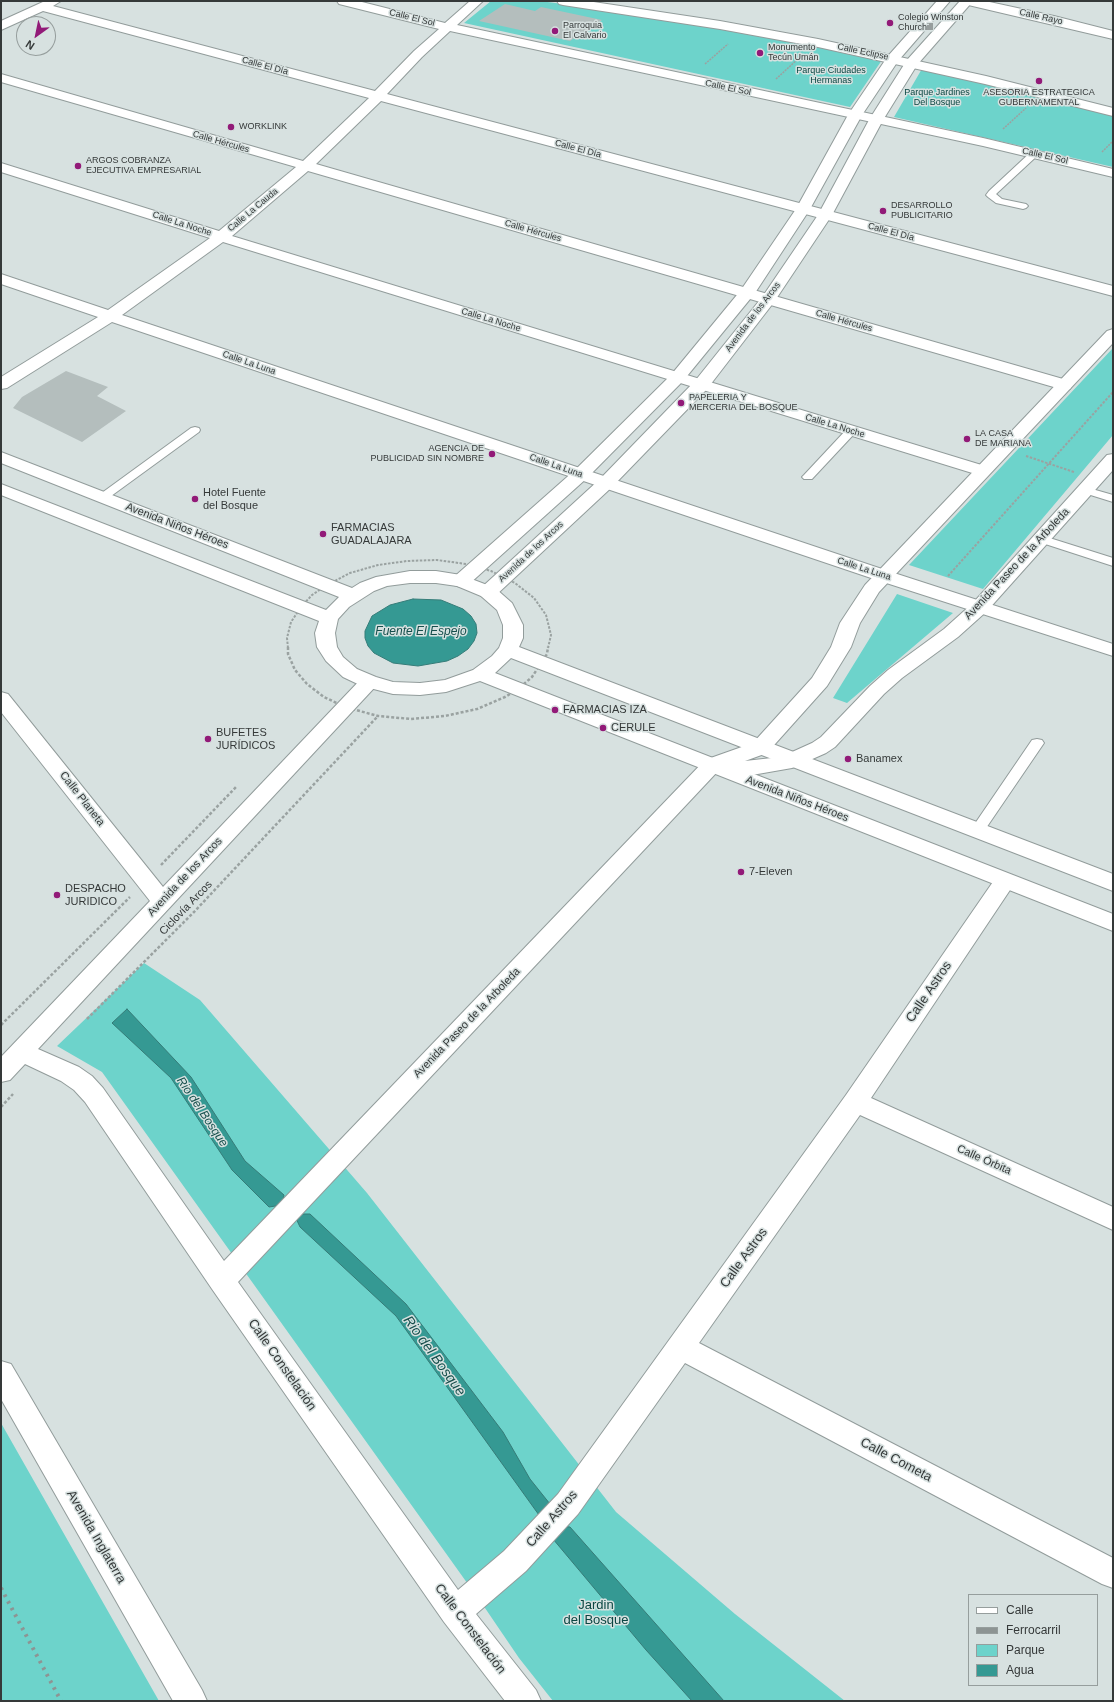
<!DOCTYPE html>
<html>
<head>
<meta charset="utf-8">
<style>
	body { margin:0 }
	#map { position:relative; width:1114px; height:1702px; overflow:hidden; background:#d7e1e0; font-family:Helvetica,sans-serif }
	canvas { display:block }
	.frame { position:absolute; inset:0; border:2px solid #353939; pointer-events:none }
	.legend { position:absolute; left:968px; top:1594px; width:130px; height:92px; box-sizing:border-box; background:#d7e1e0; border:1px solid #969e9d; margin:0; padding:5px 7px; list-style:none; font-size:12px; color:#353939 }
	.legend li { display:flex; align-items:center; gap:8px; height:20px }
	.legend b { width:20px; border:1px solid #969e9d }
	.north { position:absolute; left:16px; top:16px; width:40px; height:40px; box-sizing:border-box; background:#d7e1e0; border:1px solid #969e9d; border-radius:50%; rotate:213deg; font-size:11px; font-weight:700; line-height:16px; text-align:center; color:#353939 }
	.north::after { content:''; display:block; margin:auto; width:14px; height:18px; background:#921a78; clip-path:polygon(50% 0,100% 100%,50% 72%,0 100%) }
</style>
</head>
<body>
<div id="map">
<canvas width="1114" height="1702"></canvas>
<div class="frame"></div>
<ul class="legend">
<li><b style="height:5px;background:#fff"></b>Calle</li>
<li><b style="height:5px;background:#8d9493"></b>Ferrocarril</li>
<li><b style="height:11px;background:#6dd3cb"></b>Parque</li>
<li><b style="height:11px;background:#359993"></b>Agua</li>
</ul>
<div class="north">N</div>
</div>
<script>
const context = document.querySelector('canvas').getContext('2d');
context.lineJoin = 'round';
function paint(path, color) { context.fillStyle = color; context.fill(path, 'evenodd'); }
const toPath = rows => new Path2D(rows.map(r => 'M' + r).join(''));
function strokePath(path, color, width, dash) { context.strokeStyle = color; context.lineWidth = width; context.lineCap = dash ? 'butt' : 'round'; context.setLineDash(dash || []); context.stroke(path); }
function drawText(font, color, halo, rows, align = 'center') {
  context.font = font + ' Helvetica,sans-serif'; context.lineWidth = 3; context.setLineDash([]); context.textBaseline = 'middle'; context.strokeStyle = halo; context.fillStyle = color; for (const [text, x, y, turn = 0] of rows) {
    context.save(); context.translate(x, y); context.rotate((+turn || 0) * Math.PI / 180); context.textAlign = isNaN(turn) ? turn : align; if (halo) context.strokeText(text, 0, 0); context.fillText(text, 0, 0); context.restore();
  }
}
const green = toPath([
	[491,1,540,1,601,9,769,37,882,60,850,107,464,23],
	[923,67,1113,116,1113,167,894,117],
	[1113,348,1113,435,983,589,909,565],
	[897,594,953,613,847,703,833,698],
	[144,963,200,1000,367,1193,616,1512,735,1614,845,1701,553,1701,519,1658,485,1608,102,1072,57,1046],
	[1,1423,159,1701,1,1701]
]);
const water = toPath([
	[413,599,441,600,463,609,471,616,476,624,477,633,474,641,468,649,458,656,447,661,418,666,393,663,374,653,368,646,365,638,365,631,372,616,390,605,413,599],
	[127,1009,191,1077,245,1161,284,1195,282,1205,269,1207,232,1170,171,1078,112,1023,127,1009],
	[294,1214,310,1214,406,1304,503,1432,530,1479,554,1509,544,1522,396,1316,300,1227,294,1214],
	[556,1526,570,1527,724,1701,692,1701,646,1650,553,1539,556,1526]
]);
const building = toPath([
	[505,4,535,11,541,7,602,20,570,41,479,21],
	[66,371,108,387,97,396,126,411,82,442,13,408,22,397]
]);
const pathFar2 = toPath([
	[705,64,728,44],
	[776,79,799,58],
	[1003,129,1026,108],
	[1102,152,1113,141]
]);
const pathFar1 = toPath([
	[1026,456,1074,472],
	[948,576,1113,392],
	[288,648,287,638,291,622,301,607,312,595,327,585,350,573,378,565,407,561,437,560,466,564,491,571,515,583,534,598,546,615,551,635,548,648]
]);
const path = toPath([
	[288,647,288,654,295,670,307,684,324,697,345,707,378,716,411,719,445,716,477,709,505,697,518,689,532,677,547,654,548,647],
	[161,865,237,786],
	[87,1019,194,912,378,716],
	[1,1025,130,897],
	[1,1107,13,1094]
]);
const lane = toPath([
	[1035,150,1038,151,1039,153,1038,155,996,194,1002,199,1026,204,1028,206,1026,208,1023,209,996,203,988,197,986,195,989,191,1032,151,1035,150],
	[195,427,199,428,200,430,199,432,107,499,99,499,97,497,99,495,191,428,195,427],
	[851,428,855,429,856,431,855,433,812,479,804,479,802,477,804,475,847,429,851,428],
	[1085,487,1113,495,1113,502,1081,492,1079,490,1081,488,1085,487],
	[1040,535,1113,558,1113,566,1036,541,1034,539,1036,537,1040,535],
	[1037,739,1042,740,1044,743,982,834,977,836,972,834,970,831,972,828,1032,740,1037,739]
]);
const street = toPath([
	[45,1,61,1,53,6,375,91,414,51,439,29,339,4,337,1,358,1,445,23,470,1,483,1,457,25,983,138,1113,169,1113,177,983,146,450,31,422,57,387,94,1113,286,1113,296,381,101,316,164,1070,381,1072,385,1070,389,1064,390,308,171,232,236,988,467,991,471,988,475,982,476,223,242,122,315,891,572,1113,644,1113,656,877,580,112,322,7,388,1,389,1,377,98,317,1,284,1,274,108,310,210,238,1,172,1,163,219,231,296,167,1,82,1,74,303,161,369,98,43,11,1,30,1,21,45,1],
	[557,1,587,1,720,21,818,39,986,76,1113,108,1113,116,985,84,818,47,720,29,563,5,559,4,557,1],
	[962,1,985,1,1054,16,1113,31,1113,39,964,4,962,1],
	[369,676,376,678,379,682,376,686,38,1049,79,1067,92,1076,103,1088,224,1261,705,760,712,758,719,760,722,765,719,770,238,1282,458,1590,504,1551,558,1494,846,1095,997,876,1005,873,1013,876,1016,881,871,1098,1113,1207,1113,1230,860,1115,699,1343,1113,1558,1113,1588,1102,1584,685,1363,578,1514,526,1571,476,1614,536,1690,541,1701,505,1701,444,1622,212,1289,85,1102,74,1090,61,1081,25,1064,10,1080,1,1082,1,1057,150,901,1,712,1,692,8,694,163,887,362,678,369,676]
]);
const secondary = toPath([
	[937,1,950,1,898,61,862,115,810,209,755,293,683,381,587,478,468,585,461,587,454,585,452,581,454,577,575,470,671,375,741,290,796,209,848,115,888,56,937,1],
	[960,1,973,1,917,65,883,120,832,215,774,302,707,389,612,487,495,596,488,598,481,596,479,592,481,588,600,479,695,381,763,296,818,215,869,120,907,60,960,1],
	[1113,329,1113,343,879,592,860,623,851,647,827,686,767,753,745,761,781,757,812,743,821,737,870,686,888,670,944,629,973,603,1107,455,1113,454,1113,470,987,611,958,637,902,678,884,694,835,747,826,753,792,768,752,775,720,773,705,770,702,765,705,760,753,743,812,678,831,647,840,623,865,585,1107,331,1113,329],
	[1,1361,11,1364,202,1690,207,1701,173,1701,1,1399,1,1361]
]);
const primary = toPath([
	[1,452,352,588,360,583,376,577,410,571,436,571,461,575,495,588,512,603,523,625,523,638,519,647,1113,874,1113,891,511,658,495,673,1113,914,1113,931,480,681,446,692,420,695,393,694,362,686,343,677,326,661,317,647,315,633,319,621,1,495,1,484,326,610,339,597,1,463,1,452],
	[410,583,436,583,457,586,481,596,497,610,503,625,503,638,499,648,492,656,473,670,445,680,420,683,393,682,376,677,357,669,343,657,337,647,335,633,338,619,349,607,374,591,387,586,410,583]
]);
const rail = toPath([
	[1,1588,61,1701]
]);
const markers = [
	[890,23,4,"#921a78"],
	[555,31,4,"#921a78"],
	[760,53,4,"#921a78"],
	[1039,81,4,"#921a78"],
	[231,127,4,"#921a78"],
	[78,166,4,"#921a78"],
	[883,211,4,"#921a78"],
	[681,403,4,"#921a78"],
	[967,439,4,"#921a78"],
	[492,454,4,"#921a78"],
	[195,499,4,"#921a78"],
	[323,534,4,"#921a78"],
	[555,710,4,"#921a78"],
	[603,728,4,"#921a78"],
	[208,739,4,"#921a78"],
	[848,759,4,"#921a78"],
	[741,872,4,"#921a78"],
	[57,895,4,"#921a78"]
];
const farStreetnames = [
	["Calle Rayo",1041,17,13],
	["Calle El Sol",412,18,14],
	["Calle Eclipse",863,52,12],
	["Calle El Día",265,66,15],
	["Calle El Sol",728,88,12],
	["Calle Hércules",221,142,16],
	["Calle El Día",578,149,15],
	["Calle El Sol",1045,156,13],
	["Calle La Cauda",253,210,-40],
	["Calle La Noche",182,224,18],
	["Calle Hércules",533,231,16],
	["Calle El Día",891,232,15],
	["Avenida de los Arcos",753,317,-53],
	["Calle La Noche",491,320,17],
	["Calle Hércules",844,321,16],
	["Calle La Luna",249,363,19],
	["Calle La Noche",835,426,17],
	["Calle La Luna",556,466,19],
	["Avenida de los Arcos",531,552,-43],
	["Calle La Luna",864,569,18]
];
const farPoinames = [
	["Colegio Winston",898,18],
	["Churchill",898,28],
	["Parroquia",563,26],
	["El Calvario",563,36],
	["Monumento",768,48],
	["Tecún Umán",768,58],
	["ASESORIA ESTRATEGICA",1039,93,"center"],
	["GUBERNAMENTAL",1039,103,"center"],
	["WORKLINK",239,127],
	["ARGOS COBRANZA",86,161],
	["EJECUTIVA EMPRESARIAL",86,171],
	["DESARROLLO",891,206],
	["PUBLICITARIO",891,216],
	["PAPELERIA Y",689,398],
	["MERCERIA DEL BOSQUE",689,408],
	["LA CASA",975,434],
	["DE MARIANA",975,444],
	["AGENCIA DE",484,449,"right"],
	["PUBLICIDAD SIN NOMBRE",484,459,"right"]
];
const farParknames = [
	["Parque Ciudades",831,71],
	["Hermanas",831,81],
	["Parque Jardines",937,93],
	["Del Bosque",937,103]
];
const poiNames = [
	["Hotel Fuente",203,493],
	["del Bosque",203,506],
	["FARMACIAS",331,528],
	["GUADALAJARA",331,541],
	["FARMACIAS IZA",563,710],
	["CERULE",611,728],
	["BUFETES",216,733],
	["JURÍDICOS",216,746],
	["Banamex",856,759],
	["7-Eleven",749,872],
	["DESPACHO",65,889],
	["JURIDICO",65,902]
];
const streetNames = [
	["Avenida Niños Héroes",177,526,21],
	["Avenida Paseo de la Arboleda",1017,564,-47],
	["Calle Planeta",82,799,52],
	["Avenida Niños Héroes",797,799,21],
	["Avenida de los Arcos",185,877,-47],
	["Ciclovía Arcos",186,908,-46],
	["Avenida Paseo de la Arboleda",467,1023,-46],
	["Calle Órbita",984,1160,24]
];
const waterNames = [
	["Fuente El Espejo",421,632],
	["Rio del Bosque",202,1112,56]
];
const nearStreetnames = [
	["Calle Astros",929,992,-56],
	["Calle Astros",744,1258,-54],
	["Calle Constelación",282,1365,55],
	["Calle Cometa",896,1460,28],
	["Calle Astros",552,1519,-49],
	["Avenida Inglaterra",96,1537,60],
	["Calle Constelación",470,1629,53]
];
const nearParknames = [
	["Jardin",596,1605],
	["del Bosque",596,1620]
];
const nearWaternames = [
	["Rio del Bosque",434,1356,54]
];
paint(green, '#6dd3cb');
paint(water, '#359993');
strokePath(water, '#357c78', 1);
paint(building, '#b4bebd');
strokePath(lane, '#929c9b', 2);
strokePath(street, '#929c9b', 2);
strokePath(secondary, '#929c9b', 2);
strokePath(primary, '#929c9b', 2);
strokePath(pathFar2, '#9aa2a1', 1.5, [2, 1]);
strokePath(pathFar1, '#9aa2a1', 2, [2.5, 1.5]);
strokePath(path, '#9aa2a1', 2.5, [3, 2]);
paint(lane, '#fff');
paint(street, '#fff');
paint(secondary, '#fff');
paint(primary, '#fff');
strokePath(rail, '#8d9493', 4, [2.5, 5]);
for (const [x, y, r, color] of markers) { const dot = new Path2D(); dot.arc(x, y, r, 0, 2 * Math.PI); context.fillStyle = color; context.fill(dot); strokePath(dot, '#d7e1e0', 1.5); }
drawText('9px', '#353939', '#d7e1e0', farStreetnames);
drawText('9px', '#353939', '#d7e1e0', farPoinames, 'left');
drawText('9px', '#094642', '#d7e1e0', farParknames);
drawText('11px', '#353939', '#d7e1e0', poiNames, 'left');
drawText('11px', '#353939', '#d7e1e0', streetNames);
drawText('italic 12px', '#164f4c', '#d7e1e0', waterNames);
drawText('13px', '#353939', '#d7e1e0', nearStreetnames);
drawText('13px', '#094642', '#d7e1e0', nearParknames);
drawText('italic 14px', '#164f4c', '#d7e1e0', nearWaternames);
</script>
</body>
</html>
